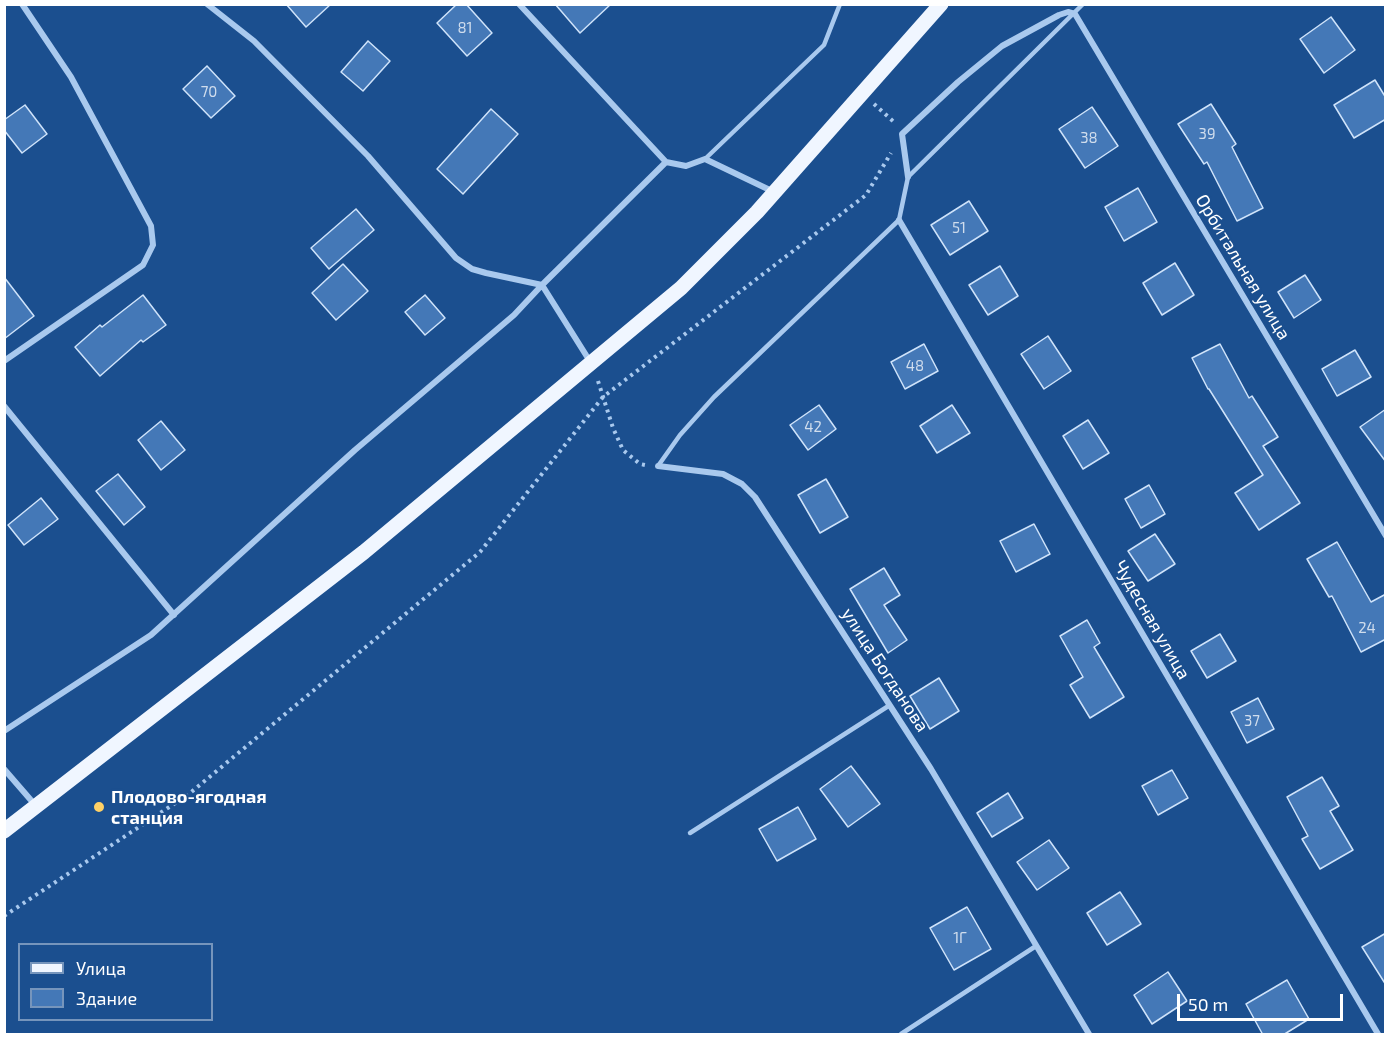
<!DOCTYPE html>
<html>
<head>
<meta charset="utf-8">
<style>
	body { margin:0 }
	#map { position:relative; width:1390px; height:1039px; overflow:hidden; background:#1b4f8f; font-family:"Exo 2",sans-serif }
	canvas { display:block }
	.frame { position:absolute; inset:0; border:6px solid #fff; pointer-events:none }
	.legend { position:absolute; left:18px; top:943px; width:195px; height:78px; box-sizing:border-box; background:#1b4f8f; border:2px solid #7695bc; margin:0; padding:8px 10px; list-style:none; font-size:18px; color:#fff }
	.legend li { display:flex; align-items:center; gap:12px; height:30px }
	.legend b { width:30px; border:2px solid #7695bc }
	.scale { position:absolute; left:1177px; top:994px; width:166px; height:27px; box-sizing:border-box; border:3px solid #fff; border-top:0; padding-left:8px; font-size:18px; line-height:21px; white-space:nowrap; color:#fff; -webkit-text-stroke:4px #1b4f8f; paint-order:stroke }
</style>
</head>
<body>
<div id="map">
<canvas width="1390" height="1039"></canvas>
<div class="frame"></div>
<ul class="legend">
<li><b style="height:8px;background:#f0f6ff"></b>Улица</li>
<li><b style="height:16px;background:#4478b7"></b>Здание</li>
</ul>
<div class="scale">50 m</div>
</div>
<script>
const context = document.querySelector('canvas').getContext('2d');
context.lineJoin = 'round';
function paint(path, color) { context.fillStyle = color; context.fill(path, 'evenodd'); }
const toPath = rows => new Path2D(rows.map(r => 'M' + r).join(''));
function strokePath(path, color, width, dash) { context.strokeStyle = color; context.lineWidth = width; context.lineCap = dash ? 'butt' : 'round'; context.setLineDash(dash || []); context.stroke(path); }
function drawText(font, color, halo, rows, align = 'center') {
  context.font = font + ' "Exo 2",sans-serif'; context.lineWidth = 4.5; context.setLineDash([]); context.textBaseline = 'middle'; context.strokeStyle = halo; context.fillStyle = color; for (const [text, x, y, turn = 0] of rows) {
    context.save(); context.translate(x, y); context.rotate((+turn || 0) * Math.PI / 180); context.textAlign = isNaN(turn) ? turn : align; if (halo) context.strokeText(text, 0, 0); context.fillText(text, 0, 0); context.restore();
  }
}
const building = toPath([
	[286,4,331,4,306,27,286,4],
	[457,4,466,4,492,33,467,56,437,23,457,4],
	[555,4,611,4,580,33,555,4],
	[1331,17,1355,50,1324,73,1300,39,1331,17],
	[368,41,390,61,363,91,341,72,368,41],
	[207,66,235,96,211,118,183,89,207,66],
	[1375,80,1386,98,1386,119,1354,138,1334,105,1375,80],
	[1211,104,1236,144,1232,147,1263,208,1237,221,1207,162,1204,164,1178,124,1211,104],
	[25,105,47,134,22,153,4,130,4,120,25,105],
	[1092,107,1118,146,1085,168,1059,129,1092,107],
	[491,109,518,134,463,194,437,169,491,109],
	[1138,188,1157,222,1124,241,1105,207,1138,188],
	[969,201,988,231,950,255,931,225,969,201],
	[356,209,374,230,329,269,311,248,356,209],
	[1175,263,1194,295,1162,315,1143,283,1175,263],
	[343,264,368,291,336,320,312,293,343,264],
	[1000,266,1018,296,988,315,969,285,1000,266],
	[1305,275,1321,300,1294,318,1278,292,1305,275],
	[4,277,34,316,4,339,4,277],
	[143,295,166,325,143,342,141,340,100,376,75,347,100,325,102,327,143,295],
	[425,295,445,318,425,335,405,312,425,295],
	[1048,336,1071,371,1044,389,1021,354,1048,336],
	[924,344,938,371,905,389,891,362,924,344],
	[1220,344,1249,398,1252,396,1278,437,1263,446,1300,503,1259,530,1235,493,1263,475,1209,389,1208,389,1192,358,1220,344],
	[1355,350,1371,377,1337,396,1322,369,1355,350],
	[819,405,836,429,808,450,790,425,819,405],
	[952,405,970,433,937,453,920,426,952,405],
	[1386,409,1386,462,1360,427,1386,409],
	[1088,420,1109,453,1083,469,1063,436,1088,420],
	[161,421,185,450,161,470,138,440,161,421],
	[118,474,145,507,124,525,96,491,118,474],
	[826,479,848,517,820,533,798,495,826,479],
	[1149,485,1165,514,1141,528,1125,499,1149,485],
	[41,498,58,519,24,545,8,525,41,498],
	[1034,524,1050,554,1016,572,1000,541,1034,524],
	[1155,534,1175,564,1148,581,1128,551,1155,534],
	[1337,542,1371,602,1386,594,1386,639,1361,652,1332,596,1329,597,1307,559,1337,542],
	[884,568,900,595,884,605,907,640,888,653,850,589,884,568],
	[1087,620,1100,643,1094,647,1124,697,1090,718,1070,685,1083,677,1060,636,1087,620],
	[1220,634,1236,661,1207,678,1191,651,1220,634],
	[939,678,959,711,930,729,910,696,939,678],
	[1258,698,1274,729,1247,743,1231,712,1258,698],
	[851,766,880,804,848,827,820,789,851,766],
	[1172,770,1188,798,1158,815,1142,786,1172,770],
	[1322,777,1339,806,1330,811,1353,850,1320,869,1302,839,1308,836,1287,797,1322,777],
	[1008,793,1023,818,992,837,977,813,1008,793],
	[798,807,816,839,777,861,759,829,798,807],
	[1049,840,1069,868,1037,890,1017,862,1049,840],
	[1120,892,1141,924,1107,945,1087,913,1120,892],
	[967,907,991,949,954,970,930,928,967,907],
	[1386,933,1386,985,1362,947,1386,933],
	[1168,972,1187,1001,1152,1024,1134,995,1168,972],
	[1287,980,1309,1019,1283,1035,1263,1035,1246,1004,1287,980]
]);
const path = toPath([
	[874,104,895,123],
	[598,381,613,428,623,450,640,464,645,465],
	[4,916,189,794,480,552,603,397,866,195,891,153]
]);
const lane = toPath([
	[705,159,824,45,840,4],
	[658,466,680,435,714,397,899,220,908,177,1083,4],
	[690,833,890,705],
	[901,1034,1036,946]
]);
const street = toPath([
	[207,4,254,41,368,156,456,258,472,269,486,273,542,285,666,162,519,4],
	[666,162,686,166,705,159,774,192],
	[908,177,902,134,958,82,1002,46,1059,15,1068,12,1075,14,1386,536],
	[899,220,1378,1034],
	[4,361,143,265,153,245,151,226,71,77,22,4],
	[4,406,174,615],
	[658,466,723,474,742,484,755,497,931,769,1089,1034],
	[4,731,151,635,355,450,514,315,542,285,591,363],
	[4,769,36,806]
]);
const primary = toPath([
	[4,831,364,552,681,288,757,212,941,4]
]);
const markers = [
	[99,807,6,"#ffd166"]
];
const numberNames = [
	["81",465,28],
	["70",209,92],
	["39",1207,134],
	["38",1089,138],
	["51",959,228],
	["48",915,366],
	["42",813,427],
	["24",1367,628],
	["37",1252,721],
	["1Г",960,938]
];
const streetNames = [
	["Орбитальная улица",1243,267,59],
	["Чудесная улица",1152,620,60],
	["улица Богданова",885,670,57]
];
const poiNames = [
	["Плодово-ягодная",111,797],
	["станция",111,818]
];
paint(building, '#4478b7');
strokePath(building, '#cfe3fa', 1.5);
strokePath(path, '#a9c9ee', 4, [3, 4.5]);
strokePath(lane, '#a9c9ee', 4.5);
strokePath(street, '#a9c9ee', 6);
strokePath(primary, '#f0f6ff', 15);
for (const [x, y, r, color] of markers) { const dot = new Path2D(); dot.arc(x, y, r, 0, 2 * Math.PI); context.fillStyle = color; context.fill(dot); strokePath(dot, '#1b4f8f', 2); }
drawText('15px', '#d0dded', null, numberNames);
drawText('18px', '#fff', '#1b4f8f', streetNames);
drawText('bold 18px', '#fff', '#1b4f8f', poiNames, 'left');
</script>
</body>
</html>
